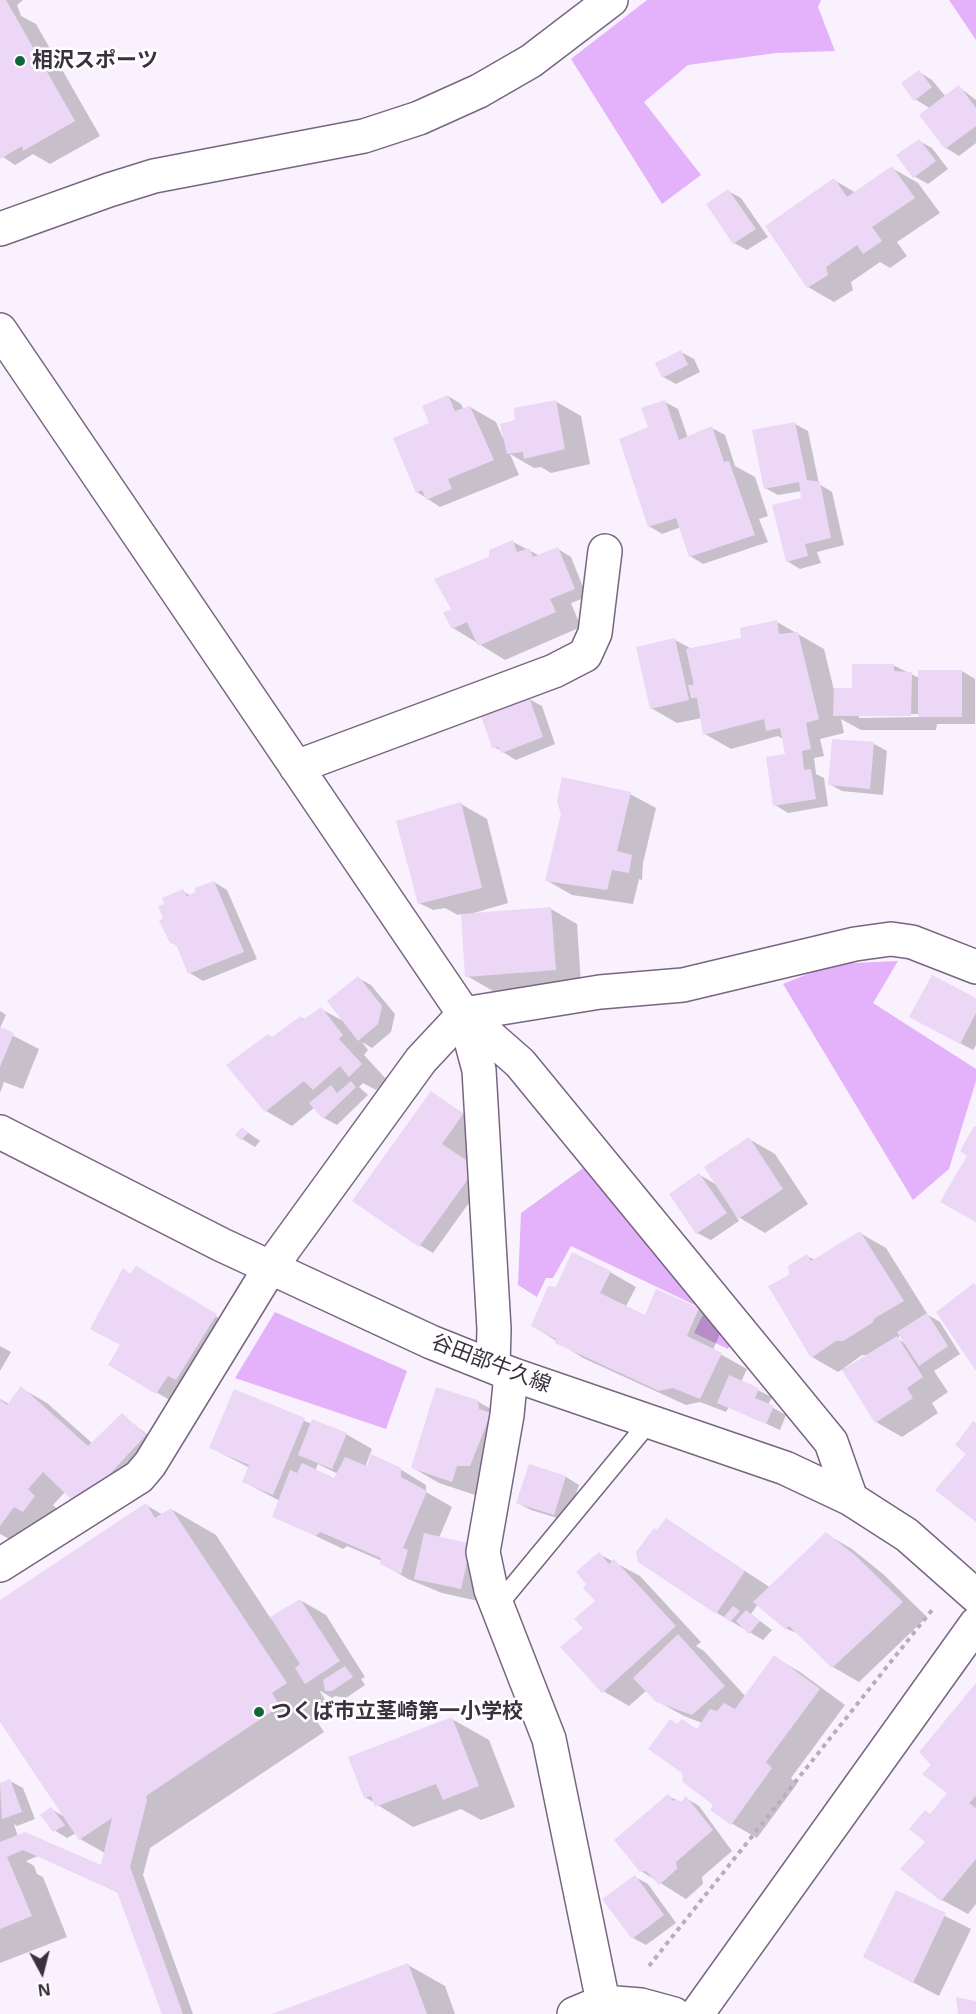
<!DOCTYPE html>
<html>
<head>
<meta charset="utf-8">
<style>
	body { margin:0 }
	#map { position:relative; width:976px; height:2014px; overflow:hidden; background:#f9f1fd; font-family:"Noto Sans",sans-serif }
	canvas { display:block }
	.north { position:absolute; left:12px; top:1942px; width:60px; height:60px; -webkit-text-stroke:4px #fff; paint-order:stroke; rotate:173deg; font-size:16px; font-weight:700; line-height:24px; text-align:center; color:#3a313e }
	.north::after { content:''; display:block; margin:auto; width:21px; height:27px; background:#3a313e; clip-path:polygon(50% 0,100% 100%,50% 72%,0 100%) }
</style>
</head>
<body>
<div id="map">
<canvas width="976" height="2014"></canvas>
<div class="north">N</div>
</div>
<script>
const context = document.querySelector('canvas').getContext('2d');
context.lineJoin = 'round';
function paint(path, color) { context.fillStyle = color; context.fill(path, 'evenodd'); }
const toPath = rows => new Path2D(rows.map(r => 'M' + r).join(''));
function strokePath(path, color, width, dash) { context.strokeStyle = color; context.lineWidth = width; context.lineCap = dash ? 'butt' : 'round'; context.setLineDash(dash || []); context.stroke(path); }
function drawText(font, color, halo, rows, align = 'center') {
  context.font = font + ' "Noto Sans","Noto Sans JP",sans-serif'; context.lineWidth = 5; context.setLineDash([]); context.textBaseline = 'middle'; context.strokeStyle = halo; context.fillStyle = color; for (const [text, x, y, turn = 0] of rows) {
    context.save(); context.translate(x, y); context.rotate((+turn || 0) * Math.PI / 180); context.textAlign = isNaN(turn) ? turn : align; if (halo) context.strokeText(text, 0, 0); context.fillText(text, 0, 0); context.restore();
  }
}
const green = toPath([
	[647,0,821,0,818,7,835,51,776,53,688,65,644,102,701,175,662,204,571,59],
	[949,0,976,0,976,40],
	[898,961,873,1003,976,1069,976,1081,949,1169,913,1200,783,984,832,964],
	[586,1166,732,1341,728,1349,694,1333,703,1315,701,1308,571,1246,553,1278,546,1278,537,1297,518,1285,521,1213],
	[275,1312,407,1371,386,1429,235,1378]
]);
const shadow = toPath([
	[0,0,23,0,17,5,21,16,36,24,100,136,50,164,33,154,15,165,0,155],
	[919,72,932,80,946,97,959,87,976,100,976,143,959,156,946,148,931,109,915,99],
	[919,141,932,148,948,169,928,184,914,176],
	[892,168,918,183,940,213,897,242,907,256,890,268,880,262,851,282,853,290,834,302,808,287,834,180,856,193],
	[728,191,741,198,768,237,747,250,734,243],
	[681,352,694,359,700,372,676,384,663,377],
	[448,396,461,404,464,410,470,407,496,422,503,438,517,421,555,401,581,416,590,464,551,473,541,467,534,468,510,454,519,475,440,507,417,492,431,424],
	[665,402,678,409,688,438,712,428,725,435,735,466,755,477,768,516,759,519,768,542,703,564,690,556,681,527,662,534,649,526,650,427],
	[795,424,808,431,819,484,832,492,844,545,817,552,821,563,800,569,787,561,803,499,802,491,778,495,765,488],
	[513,542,540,556,558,549,571,557,587,597,571,603,581,627,505,660,453,628,453,610,490,558],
	[777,622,824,649,834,690,853,690,893,665,919,678,962,671,975,679,975,724,937,724,936,730,861,730,841,719,844,733,820,739,824,756,814,758,816,774,824,778,828,806,788,813,775,805,787,755,784,740,778,736,731,749,705,734,702,718,677,723,651,708,675,640,692,649,743,640],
	[918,714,918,717,859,718,859,715],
	[529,699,542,706,555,744,516,760,493,746],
	[833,740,874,744,887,751,883,795,842,791,829,784],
	[630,794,656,808,643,863,642,880,639,879,633,904,572,895,546,880],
	[461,804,487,819,508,903,467,915,551,909,577,924,581,984,493,991,467,976,462,914,458,915,445,908,433,910,419,903,398,822],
	[214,882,227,890,257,959,203,981,190,973,178,946,171,942,165,919,165,905,183,891,191,896],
	[358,978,371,985,395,1014,391,1032,372,1048,362,1042,368,1050,364,1055,387,1080,376,1090,363,1083,359,1087,368,1095,337,1125,324,1118,315,1107,292,1126,266,1111,273,1039,301,1017,305,1020,321,1009,345,1022],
	[976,1000,976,1045,973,1050,924,1024],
	[0,1011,6,1015,0,1028],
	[0,1029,39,1049,23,1089,4,1082,0,1093],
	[432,1093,488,1130,467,1160,489,1175,433,1253,408,1238],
	[243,1129,260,1141,255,1147,242,1139],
	[749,1139,775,1154,808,1204,765,1233,735,1215,739,1221,711,1240,697,1233,700,1175,717,1185],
	[860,1233,886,1248,928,1315,940,1322,960,1354,934,1371,948,1392,932,1403,938,1413,902,1437,876,1422,843,1369,838,1372,812,1357,771,1286,790,1276,807,1256,815,1260],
	[900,1334,906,1344,898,1339],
	[862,1355,870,1355,846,1370,844,1368],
	[610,1272,636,1287,625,1308,645,1318,698,1309,724,1324,713,1350,747,1369,741,1382,772,1397,768,1405,786,1415,780,1430,729,1407,726,1412,700,1402,686,1405,583,1358,533,1326,556,1288],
	[132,1275,229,1323,183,1408,110,1365,122,1345],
	[0,1346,11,1352,0,1371],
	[21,1388,47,1403,92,1443,122,1415,158,1443,86,1505,66,1491,53,1505,60,1512,22,1546,0,1534,0,1399,9,1404],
	[235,1391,312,1424,346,1434,372,1449,365,1467,400,1469,426,1485,426,1492,452,1507,439,1538,470,1545,487,1603,442,1593,408,1579,382,1564,382,1561,347,1546,343,1549,274,1516,280,1501,244,1482,250,1468,211,1448],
	[318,1464,338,1474,335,1480,315,1471],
	[477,1401,503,1416,478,1496,439,1483,413,1468],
	[530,1466,566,1477,579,1485,567,1521,531,1510,518,1503],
	[146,1505,163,1515,171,1509,216,1535,271,1619,300,1600,326,1615,365,1677,361,1679,365,1685,346,1698,335,1696,332,1698,319,1690,331,1709,316,1720,324,1732,150,1848,143,1875,193,2014,163,2014,119,1893,38,1856,26,1861,34,1866,37,1874,43,1877,67,1937,0,1963,0,1784,10,1781,23,1788,35,1819,17,1826,14,1824,18,1837,102,1867,105,1853,80,1839,76,1833,67,1838,54,1830,51,1809,65,1817,0,1719,0,1601],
	[667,1520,771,1588,826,1534,852,1549,883,1574,927,1617,859,1682,833,1667,799,1634,785,1628,758,1604,751,1614,772,1630,763,1640,717,1613,658,1532],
	[599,1554,640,1576,701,1642,696,1646,704,1651,746,1697,774,1657,800,1672,845,1705,791,1778,797,1784,757,1838,731,1823,715,1804,678,1726,698,1730,702,1723,684,1716,657,1701,647,1690,629,1706,603,1691,585,1628,597,1601],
	[976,1685,976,1904,968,1914,942,1900,927,1842,931,1815,950,1793,933,1765],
	[452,1719,489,1740,515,1807,481,1820,461,1809,413,1827,365,1797],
	[668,1796,682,1803,686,1798,699,1806,732,1851,702,1877,703,1884,686,1899,641,1871],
	[635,1877,648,1884,676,1923,646,1945,633,1938],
	[897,1892,971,1929,939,1996,891,1971],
	[408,1965,445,1986,455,2014,276,2014]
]);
const building = toPath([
	[0,0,6,0,75,121,23,151,22,146,0,159],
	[919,70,932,87,914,101,901,83],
	[959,85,976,108,976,126,945,149,919,115],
	[919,139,936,161,913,178,896,155],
	[892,166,915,198,872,227,882,241,863,254,857,245,826,267,828,275,807,288,765,226,834,178,847,197],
	[728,189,756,229,733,244,706,204],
	[681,350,688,365,662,378,655,363],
	[448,395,455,411,470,406,494,460,448,479,452,489,426,500,422,490,416,493,393,438,429,423,422,406],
	[556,400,565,449,524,459,523,452,507,454,500,424,515,420,514,408],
	[665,400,679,440,712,426,724,462,729,461,755,535,689,557,676,518,648,527,619,439,648,427,641,408],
	[795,422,807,480,820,482,831,538,805,544,808,556,786,562,772,505,801,498,799,482,764,489,752,430],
	[513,540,517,552,529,548,533,557,558,547,575,589,550,599,556,612,478,646,467,622,452,629,443,613,451,609,434,579,489,557,489,550],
	[777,620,779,634,798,632,819,719,806,723,811,749,802,751,804,770,811,769,816,799,773,806,766,757,785,754,780,728,766,731,764,719,703,735,697,698,691,698,688,685,694,685,686,649,741,638,740,628],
	[675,638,689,700,650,709,636,647],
	[852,664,894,664,894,671,912,672,911,716,833,716,834,688,852,688],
	[918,670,962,670,962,717,918,717],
	[529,697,543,737,502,753,498,747,492,748,481,716],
	[832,739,874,742,870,789,828,785],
	[562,777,631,792,617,851,632,855,629,873,612,870,607,890,545,881,561,814,557,802],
	[461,802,482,888,418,904,396,821],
	[214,881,244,952,188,974,176,944,170,943,159,921,163,918,158,906,164,904,162,898,183,889,187,896,195,892,195,888],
	[551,907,556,970,465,977,461,914],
	[932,975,976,998,976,1013,960,1044,909,1017],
	[358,976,382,1006,378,1024,358,1041,327,1001],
	[321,1007,343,1035,339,1039,362,1064,349,1077,340,1066,313,1090,304,1081,265,1112,226,1065,268,1034,272,1037,301,1016,303,1020],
	[0,1027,14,1033,0,1067],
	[351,1081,356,1087,323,1119,309,1103,331,1085,337,1093],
	[431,1091,463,1114,442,1144,469,1162,471,1175,419,1247,352,1201],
	[974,1126,976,1127,976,1222,940,1202,967,1156,960,1151],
	[242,1127,248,1133,241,1140,235,1135],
	[749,1137,783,1189,738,1219,704,1167],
	[699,1173,727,1213,696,1234,669,1194],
	[860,1231,904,1301,875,1318,872,1323,843,1341,836,1341,811,1358,768,1286,789,1275,788,1266,807,1254,811,1261],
	[572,1252,611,1271,600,1293,645,1315,656,1289,699,1308,687,1336,722,1353,700,1399,673,1388,659,1391,555,1343,556,1339,531,1326,548,1286,556,1287],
	[136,1266,217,1314,176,1380,168,1376,156,1394,108,1365,120,1345,90,1329,123,1268,130,1274],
	[974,1283,976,1286,976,1371,936,1312],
	[927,1313,948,1346,919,1366,897,1332],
	[897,1336,923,1377,907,1388,913,1398,875,1423,842,1370],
	[729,1375,759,1388,755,1398,774,1406,766,1424,717,1403],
	[21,1386,88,1446,122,1413,146,1435,109,1475,71,1499,43,1472,28,1489,35,1496,23,1512,14,1507,0,1526,0,1400,7,1405],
	[436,1387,478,1400,479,1409,491,1413,470,1466,457,1466,452,1482,411,1468],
	[234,1389,305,1418,273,1495,242,1482,249,1465,209,1448],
	[312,1419,347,1433,332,1469,298,1455],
	[973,1421,976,1423,976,1522,935,1490,966,1454,955,1445],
	[371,1454,401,1468,401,1477,427,1491,403,1548,408,1550,401,1574,380,1564,381,1558,320,1532,316,1536,272,1517,290,1470,297,1473,302,1463,334,1478,345,1457,367,1466],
	[529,1464,566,1476,554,1515,516,1503],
	[146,1503,155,1518,171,1508,287,1683,272,1693,280,1706,146,1796,147,1800,130,1867,183,2014,162,2014,117,1892,23,1850,7,1857,32,1916,0,1929,0,1842,25,1832,101,1865,112,1818,79,1840,0,1722,0,1600],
	[666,1518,745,1571,716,1614,638,1562,636,1552,654,1528,657,1530],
	[826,1532,857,1557,903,1602,832,1668,789,1626,785,1629,753,1602],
	[424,1533,471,1544,461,1589,414,1579],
	[599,1552,609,1564,614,1559,676,1626,602,1693,560,1647,583,1628,574,1619,595,1601,583,1588,586,1584,576,1572],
	[300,1599,340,1661,305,1684,295,1668,300,1664,270,1617],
	[733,1606,740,1611,730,1622,724,1617],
	[746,1610,760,1621,749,1634,736,1621],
	[678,1634,725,1686,692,1715,656,1702,633,1678],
	[774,1655,820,1689,766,1762,772,1768,731,1825,710,1810,713,1805,683,1782,682,1773,648,1749,670,1719,677,1724,682,1719,697,1729,710,1709,717,1711,724,1703,735,1709],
	[345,1666,353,1677,332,1691,325,1691,323,1680],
	[976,1683,976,1796,969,1803,976,1808,976,1859,941,1901,900,1869,925,1842,909,1829,925,1810,930,1814,947,1793,922,1774,931,1765,919,1752],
	[452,1717,479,1786,443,1800,436,1784,375,1807,371,1796,364,1798,348,1757],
	[10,1779,22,1812,2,1819,0,1783],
	[668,1794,673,1801,676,1798,680,1803,686,1796,713,1830,676,1862,677,1869,659,1885,646,1871,640,1872,614,1840],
	[51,1807,65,1825,53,1832,40,1815],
	[635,1875,664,1915,632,1939,602,1899],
	[896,1890,946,1913,913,1983,863,1957],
	[408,1963,427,2014,272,2014],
	[956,1997,976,2001,976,2014,958,2014]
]);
const path = toPath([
	[649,1966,932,1610]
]);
const lane = toPath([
	[497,1606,649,1422]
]);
const street = toPath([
	[0,229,109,190,154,176,364,136,419,118,479,91,531,61,611,0],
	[0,330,464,1014,520,1063,831,1442,851,1499],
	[296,767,554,671,585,655,595,633,605,551],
	[464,1014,479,1070,494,1329,493,1366],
	[511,1374,507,1415,483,1552,491,1590,549,1739,603,2002],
	[0,1565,139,1477,150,1464,270,1268,421,1060,464,1014,600,992,683,985,855,944,891,939,912,942,976,967],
	[574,2014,603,2002,641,2005,674,2014]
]);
const secondary = toPath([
	[0,1132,222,1245,431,1342,511,1374,785,1468,851,1499,907,1535,976,1596],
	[697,2014,976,1624]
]);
const markers = [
	[20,61,6,"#126738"],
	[259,1712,6,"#126738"]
];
const poiNames = [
	["相沢スポーツ",32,61],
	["つくば市立茎崎第一小学校",271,1712]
];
const streetNames = [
	["谷田部牛久線",491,1364,21]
];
paint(green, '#e4b1fb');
paint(shadow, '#0003');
paint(building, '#ecd7f6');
strokePath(lane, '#786581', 21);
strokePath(street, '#786581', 36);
strokePath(secondary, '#786581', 36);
strokePath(path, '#b7aebb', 4, [4.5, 4.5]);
strokePath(lane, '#fff', 18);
strokePath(street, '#fff', 33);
strokePath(secondary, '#fff', 33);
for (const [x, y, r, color] of markers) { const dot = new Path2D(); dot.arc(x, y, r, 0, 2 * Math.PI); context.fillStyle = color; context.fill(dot); strokePath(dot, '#fff', 2); }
drawText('bold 21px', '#3a313e', '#fff', poiNames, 'left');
drawText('21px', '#3a313e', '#fff', streetNames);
</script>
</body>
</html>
